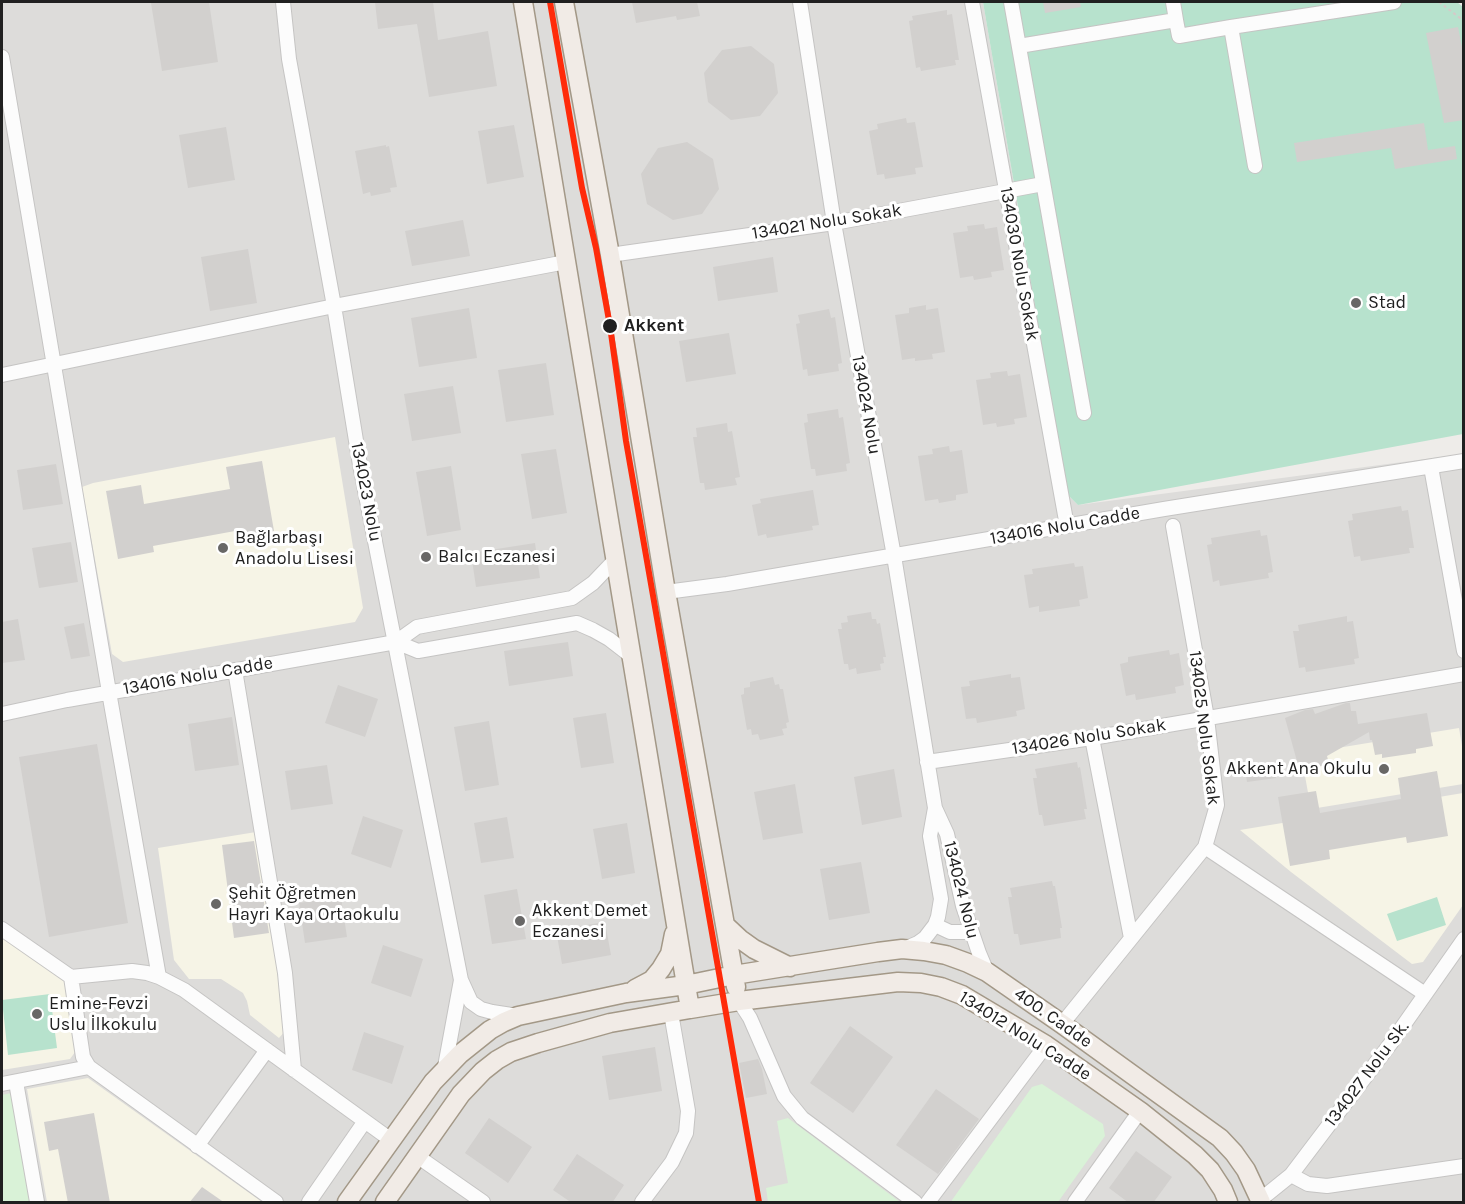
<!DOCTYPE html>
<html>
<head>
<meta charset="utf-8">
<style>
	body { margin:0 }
	#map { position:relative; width:1465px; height:1204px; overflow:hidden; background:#eeece9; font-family:Karla,sans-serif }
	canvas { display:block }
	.frame { position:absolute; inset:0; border:3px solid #202020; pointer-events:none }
</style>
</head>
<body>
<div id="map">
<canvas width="1465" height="1204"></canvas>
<div class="frame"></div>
</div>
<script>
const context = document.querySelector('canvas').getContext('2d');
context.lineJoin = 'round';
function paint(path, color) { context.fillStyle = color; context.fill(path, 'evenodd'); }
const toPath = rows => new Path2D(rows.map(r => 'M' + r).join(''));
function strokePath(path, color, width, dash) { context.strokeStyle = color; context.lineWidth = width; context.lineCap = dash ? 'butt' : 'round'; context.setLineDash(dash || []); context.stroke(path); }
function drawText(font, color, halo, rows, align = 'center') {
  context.font = font + ' Karla,sans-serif'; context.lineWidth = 6; context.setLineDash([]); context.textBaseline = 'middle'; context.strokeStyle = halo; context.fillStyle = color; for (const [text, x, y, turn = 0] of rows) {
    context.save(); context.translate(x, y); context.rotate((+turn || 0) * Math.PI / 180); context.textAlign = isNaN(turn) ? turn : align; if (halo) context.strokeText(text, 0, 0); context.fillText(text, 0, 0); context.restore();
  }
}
const residential = toPath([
	[2,2,983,2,1067,494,1078,505,1463,454,1463,1202,2,1202]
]);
const education = toPath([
	[335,437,363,608,355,622,123,662,112,654,82,487,93,483],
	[1459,728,1463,752,1463,784,1311,809,1301,754],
	[1463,793,1463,905,1423,962,1412,964,1291,872,1240,830],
	[256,832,286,1030,279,1038,250,1015,247,1001,243,993,221,979,189,979,174,960,158,848],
	[2,932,68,979,78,1048,70,1059,2,1070],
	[88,1078,262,1202,47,1202,27,1089]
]);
const park = toPath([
	[1042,1084,1103,1124,1105,1136,1058,1202,952,1202,952,1200,1032,1087],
	[11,1093,30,1202,2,1202,2,1095],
	[788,1118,900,1202,768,1202,766,1188,788,1183,777,1121]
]);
const pitch = toPath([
	[983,2,1457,2,1463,7,1463,434,1078,505,1067,494],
	[1437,897,1446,925,1397,941,1387,914],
	[50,994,57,1048,8,1055,2,1000]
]);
const building = toPath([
	[161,2,209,2,218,62,162,71,151,3],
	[375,2,433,2,438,40,488,31,497,86,429,97,417,24,378,29],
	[632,2,697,2,700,16,677,20,676,16,636,23],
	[1043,2,1080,2,1081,7,1045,13],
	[947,10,947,15,952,14,959,60,955,60,956,65,921,71,920,67,916,68,909,21,913,20,912,16],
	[1458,27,1464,57,1464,120,1444,123,1426,33],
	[751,46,774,64,778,93,760,116,731,120,708,102,704,73,722,50],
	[906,118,907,123,915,122,923,167,915,168,916,174,885,179,884,174,877,175,869,131,878,129,877,124],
	[1424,123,1428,150,1455,146,1457,159,1395,169,1391,148,1297,162,1294,143],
	[514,125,524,177,487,184,478,131],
	[226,127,235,180,188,188,179,135],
	[687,142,713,159,719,189,702,214,673,220,647,204,641,174,658,148],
	[386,145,386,147,389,146,397,187,390,188,391,192,371,196,370,192,363,194,355,151],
	[463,220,470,256,412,266,405,231],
	[984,224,985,229,997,227,1004,270,991,272,992,277,974,280,973,276,960,278,953,233,968,231,967,226],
	[248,249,257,303,210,311,201,257],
	[773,257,778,292,718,301,713,267],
	[926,305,926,310,938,308,945,352,932,354,933,359,915,361,915,358,902,360,895,315,909,313,909,308],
	[469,308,477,358,419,367,411,318],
	[829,309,831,318,835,317,842,363,838,364,839,371,808,376,807,369,803,370,796,324,800,323,798,315],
	[729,333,736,374,686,382,679,341],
	[546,363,554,415,506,422,498,370],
	[1007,371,1008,376,1020,374,1027,417,1014,419,1015,424,997,427,996,423,983,425,976,380,991,378,990,373],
	[453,386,461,433,412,441,404,394],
	[838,409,839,418,843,417,850,463,846,464,847,471,816,476,815,469,811,469,804,423,808,422,807,414],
	[727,423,728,432,732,431,740,477,735,478,737,485,705,490,704,483,700,483,693,437,697,437,696,428],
	[949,446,950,452,962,450,968,493,956,495,956,500,939,503,938,499,925,501,918,456,933,454,932,449],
	[556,449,567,513,532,519,521,454],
	[262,461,274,531,236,537,235,531,153,546,154,552,118,559,106,491,141,485,144,504,230,489,226,467],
	[56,464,63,504,23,510,17,470],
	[451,466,461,530,427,536,416,472],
	[813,490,819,525,812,526,813,530,767,538,766,534,758,536,752,505,761,503,760,499],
	[1401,506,1402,511,1408,510,1414,548,1409,548,1410,553,1361,561,1360,556,1354,557,1348,521,1353,520,1352,514],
	[1260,530,1261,536,1267,535,1273,572,1268,573,1269,578,1220,586,1219,580,1213,582,1207,545,1212,544,1211,538],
	[71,542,78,582,39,588,32,548],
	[535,543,540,578,476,587,471,553],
	[1074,563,1075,567,1083,566,1088,598,1079,600,1080,606,1039,612,1039,606,1029,608,1024,575,1033,574,1032,569],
	[871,612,872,619,876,619,877,624,880,623,886,657,883,657,884,663,880,664,881,670,857,674,856,668,849,670,848,664,844,664,838,629,842,629,841,623,848,622,847,616],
	[1347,616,1347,622,1353,621,1359,658,1354,659,1355,664,1306,672,1305,667,1299,668,1293,631,1299,631,1298,625],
	[18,619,25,660,2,663,2,622],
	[84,623,90,656,71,659,64,627],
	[568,642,573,676,509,686,504,651],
	[1169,650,1170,655,1179,653,1184,685,1175,687,1176,693,1136,700,1135,694,1126,696,1120,664,1128,662,1128,657],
	[1011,674,1011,678,1020,677,1025,709,1016,711,1017,716,977,723,976,718,966,719,961,687,970,686,969,681],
	[773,677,775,685,779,684,780,689,783,689,789,722,786,723,787,728,782,729,784,735,760,740,758,734,752,735,751,729,747,730,741,695,744,694,744,688,750,687,750,682],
	[338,685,378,699,365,737,325,723],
	[1346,703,1350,703,1351,711,1356,711,1358,724,1427,713,1433,746,1416,749,1416,753,1382,758,1382,754,1375,755,1372,740,1370,740,1369,732,1327,756,1329,764,1300,772,1285,718,1305,710,1313,709,1315,714],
	[606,713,614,763,581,768,573,718],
	[232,717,239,765,195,771,188,724],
	[489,721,499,785,465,791,454,727],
	[97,744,128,923,49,937,19,757],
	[1077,762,1078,768,1080,767,1087,809,1084,809,1086,819,1044,826,1042,815,1039,815,1033,778,1037,778,1035,769],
	[1274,764,1276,778,1247,782,1245,767],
	[327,765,333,804,291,810,285,771],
	[894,769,902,817,862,825,854,777],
	[1437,771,1448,836,1407,843,1406,837,1329,850,1330,859,1290,866,1278,797,1316,791,1320,813,1401,799,1398,778],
	[795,784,803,833,763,840,754,792],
	[363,816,403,830,391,868,351,854],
	[507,817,514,858,481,863,474,823],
	[627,823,635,873,602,879,593,829],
	[254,841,269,933,234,938,222,845],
	[861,862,870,913,829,920,820,869],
	[1052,881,1053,886,1055,886,1062,928,1060,928,1061,938,1020,945,1018,934,1014,934,1008,897,1012,897,1010,888],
	[517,889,526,939,492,944,484,895],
	[341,897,347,937,305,943,299,903],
	[605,922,611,955,562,964,556,930],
	[383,945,423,959,411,997,371,983],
	[850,1026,893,1057,853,1113,810,1083],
	[364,1032,404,1046,392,1084,352,1070],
	[655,1047,662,1091,609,1100,602,1056],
	[758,1059,762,1069,767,1094,746,1098,739,1063],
	[936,1089,979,1119,938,1174,896,1145],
	[94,1113,110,1203,68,1203,58,1149,49,1151,44,1122],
	[489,1118,532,1147,508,1183,465,1153],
	[1136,1151,1172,1177,1153,1203,1129,1203,1109,1188],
	[577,1154,624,1185,612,1203,572,1203,553,1190],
	[202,1187,225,1203,189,1203]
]);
const path = toPath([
	[1439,2,1464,21]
]);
const minor = toPath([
	[283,2,289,59,334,306,360,465,461,980,471,1002,481,1009,492,1012,518,1016],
	[800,2,834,223,894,556,935,808,947,834,963,906,979,953,987,972],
	[972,2,1067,526],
	[1011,2,1084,413],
	[1176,20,1179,36,1231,27,1255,166],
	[1231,27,1394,2],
	[1019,46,1176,20,1173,2],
	[2,57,109,692,159,977],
	[610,255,834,223,1043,184],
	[2,375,334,306,566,262],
	[1431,467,1464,651],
	[666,592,727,584,1164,509,1464,461],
	[396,642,418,651,577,623,593,630,609,639,631,656],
	[235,670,285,973,294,1070],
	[2,714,67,700,396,642,417,627,572,598,593,583,615,560],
	[1092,738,1131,938],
	[927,762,1092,738,1464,674],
	[1205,847,1425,994],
	[935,925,950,932,964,932,970,930],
	[2,929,71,977,83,1057,89,1067,276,1202],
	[904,949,918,943,925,938,935,925,938,917,941,899,930,836,935,808],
	[71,977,132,971,147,973,159,977,184,990,391,1140],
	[739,1001,750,1018,784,1096,802,1118,915,1202],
	[1062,1024,1205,847,1217,805,1207,718,1173,526],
	[444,1072,461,980],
	[16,1082,37,1202],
	[2,1084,89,1067],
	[197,1146,267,1050],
	[417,1156,483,1202],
	[1291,1175,1308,1184,1327,1186,1464,1166],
	[1260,1200,1291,1175,1391,1043,1464,939],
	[309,1202,365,1121],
	[642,1202,672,1162,686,1133,688,1111,671,1013],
	[928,1202,1046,1045],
	[1075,1202,1140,1111]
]);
const major = toPath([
	[523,2,690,1009,739,1001,898,982,921,983,941,987,962,995,1046,1045,1140,1111,1195,1155,1210,1170,1223,1190,1228,1202],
	[564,2,610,255,666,592,736,987],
	[725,925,740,939,754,949,790,967],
	[635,989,652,980,661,969,670,954,674,934],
	[347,1202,433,1082,460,1054,490,1030,504,1022,518,1016,626,993,686,985,734,975,878,952,902,949,924,951,946,955,968,963,987,972,1062,1024,1220,1138,1234,1153,1246,1170,1261,1202],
	[385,1202,461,1094,483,1071,497,1060,511,1052,538,1043,610,1023,690,1009]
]);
const tram1 = toPath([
	[550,2,582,188,596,248,610,326,626,441,759,1202]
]);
const markers = [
	[1356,303,6,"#686766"],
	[610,326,8,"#202020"],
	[223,548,6,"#686766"],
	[426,557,6,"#686766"],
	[1384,769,6,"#686766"],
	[216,904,6,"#686766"],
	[520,921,6,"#686766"],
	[37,1014,6,"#686766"]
];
const streetNames = [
	["134021 Nolu Sokak",827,222,-9],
	["134030 Nolu Sokak",1019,264,80],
	["134024 Nolu",866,405,80],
	["134023 Nolu",366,492,79],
	["134016 Nolu Cadde",1065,526,-10],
	["134016 Nolu Cadde",198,676,-10],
	["134025 Nolu Sokak",1204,728,83],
	["134026 Nolu Sokak",1089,737,-9],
	["134024 Nolu",961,890,76],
	["400. Cadde",1053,1018,35],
	["134012 Nolu Cadde",1025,1036,32],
	["134027 Nolu Sk.",1367,1074,-53]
];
const poiNames = [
	["Stad",1368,303],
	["Bağlarbaşı",235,538],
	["Anadolu Lisesi",235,559],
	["Balcı Eczanesi",438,557],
	["Akkent Ana Okulu",1372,769,"right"],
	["Şehit Öğretmen",228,894],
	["Hayri Kaya Ortaokulu",228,915],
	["Akkent Demet",532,911],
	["Eczanesi",532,932],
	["Emine-Fevzi",49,1004],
	["Uslu İlkokulu",49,1025]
];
const stopNames = [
	["Akkent",624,326]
];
paint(residential, '#dddcda');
paint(education, '#f6f4e6');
paint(park, '#d9f2d7');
paint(pitch, '#b7e2cd');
paint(building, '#d2d0ce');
strokePath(minor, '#c5c4c3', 16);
strokePath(major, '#a39887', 21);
strokePath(path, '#d6c9c8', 2, [3, 3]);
strokePath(minor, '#fcfcfc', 14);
strokePath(major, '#f1ebe6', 18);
strokePath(tram1, '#ff2b0a', 6);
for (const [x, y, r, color] of markers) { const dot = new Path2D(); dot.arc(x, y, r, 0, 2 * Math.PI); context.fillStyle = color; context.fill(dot); strokePath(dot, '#fff', 2); }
drawText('18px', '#202020', '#fff', streetNames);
drawText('18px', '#202020', '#fff', poiNames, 'left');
drawText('bold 18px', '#202020', '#fff', stopNames, 'left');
</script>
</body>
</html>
